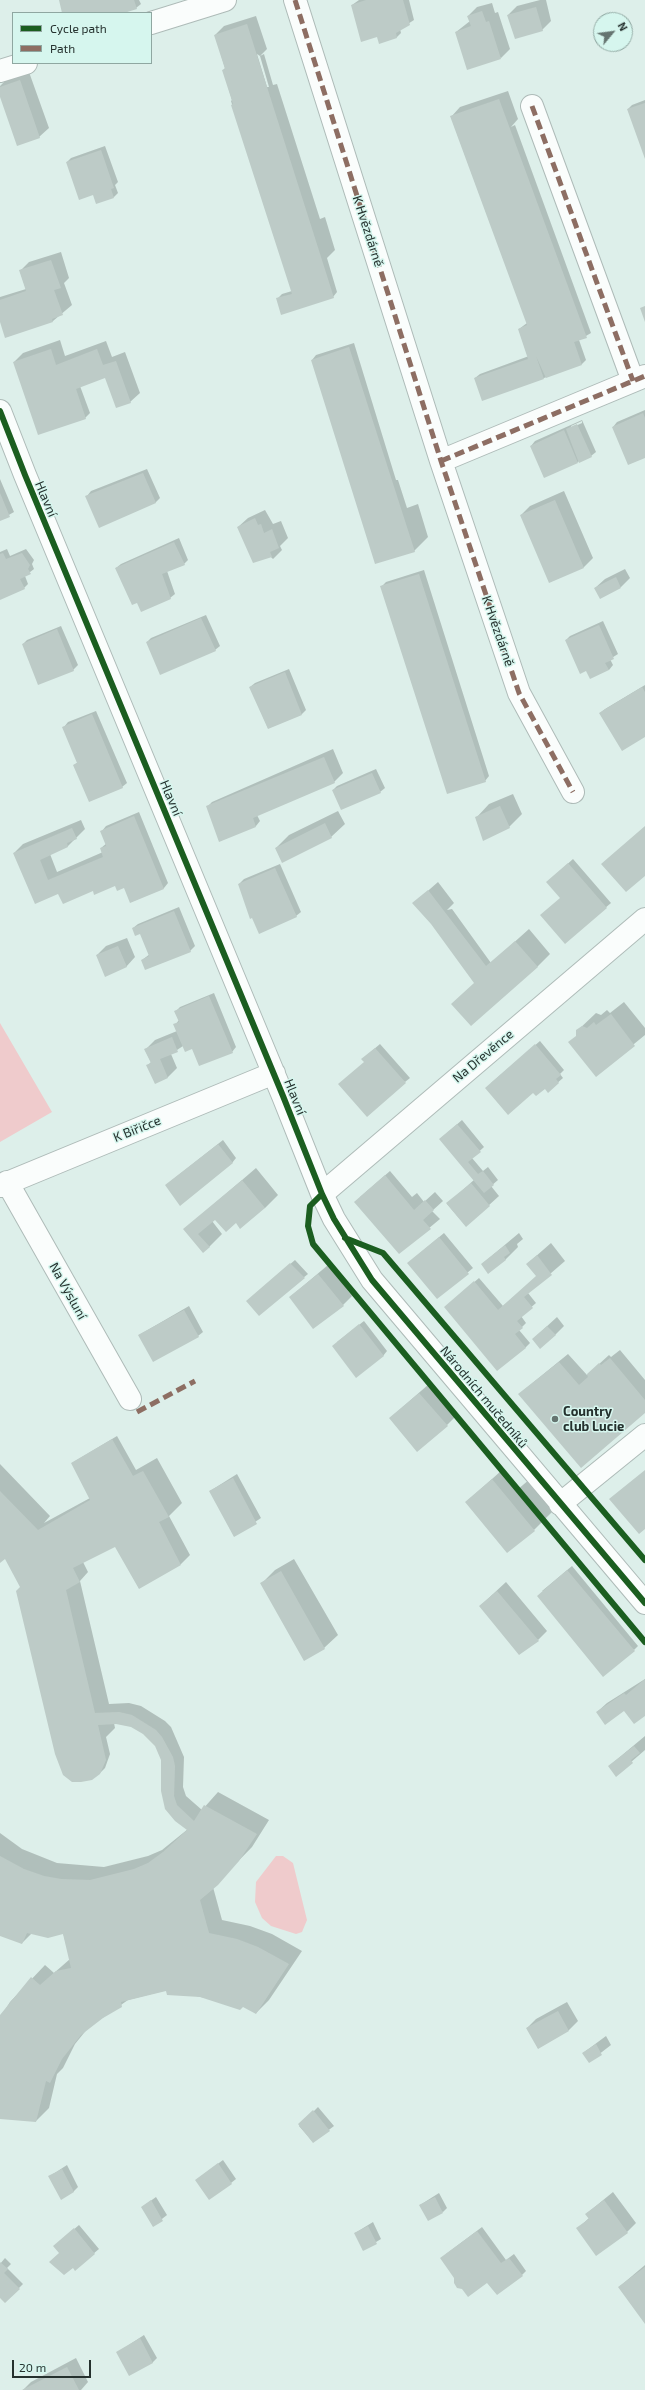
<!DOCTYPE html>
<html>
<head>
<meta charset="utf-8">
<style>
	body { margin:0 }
	#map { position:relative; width:645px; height:2390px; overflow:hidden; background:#ddefea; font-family:"Exo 2",sans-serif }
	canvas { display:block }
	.legend { position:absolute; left:12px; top:12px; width:140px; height:52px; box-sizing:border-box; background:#d6f6ee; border:1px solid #8fa7a1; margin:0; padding:5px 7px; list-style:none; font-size:12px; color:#25312e }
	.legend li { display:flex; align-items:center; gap:8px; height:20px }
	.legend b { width:20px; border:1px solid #8fa7a1 }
	.north { position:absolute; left:593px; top:12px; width:40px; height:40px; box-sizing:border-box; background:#d6f6ee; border:1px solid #8fa7a1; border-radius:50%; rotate:61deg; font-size:11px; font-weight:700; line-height:16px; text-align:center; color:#25312e }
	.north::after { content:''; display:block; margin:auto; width:14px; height:18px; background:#657470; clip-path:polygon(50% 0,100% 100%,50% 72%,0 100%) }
	.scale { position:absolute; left:12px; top:2360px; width:79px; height:18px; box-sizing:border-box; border:2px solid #25312e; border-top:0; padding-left:5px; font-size:12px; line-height:14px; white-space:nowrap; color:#25312e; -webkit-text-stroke:3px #d6f6ee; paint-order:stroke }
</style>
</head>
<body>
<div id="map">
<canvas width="645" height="2390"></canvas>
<ul class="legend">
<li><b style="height:5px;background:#1b5e20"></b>Cycle path</li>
<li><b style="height:5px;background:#8d6e63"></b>Path</li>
</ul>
<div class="north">N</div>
<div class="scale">20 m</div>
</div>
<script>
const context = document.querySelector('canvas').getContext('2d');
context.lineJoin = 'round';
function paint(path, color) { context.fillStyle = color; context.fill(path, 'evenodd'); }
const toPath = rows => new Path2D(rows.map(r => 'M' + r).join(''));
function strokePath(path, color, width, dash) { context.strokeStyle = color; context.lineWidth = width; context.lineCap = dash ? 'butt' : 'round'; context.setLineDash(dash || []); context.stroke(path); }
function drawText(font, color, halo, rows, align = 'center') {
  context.font = font + ' "Exo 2",sans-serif'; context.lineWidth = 3; context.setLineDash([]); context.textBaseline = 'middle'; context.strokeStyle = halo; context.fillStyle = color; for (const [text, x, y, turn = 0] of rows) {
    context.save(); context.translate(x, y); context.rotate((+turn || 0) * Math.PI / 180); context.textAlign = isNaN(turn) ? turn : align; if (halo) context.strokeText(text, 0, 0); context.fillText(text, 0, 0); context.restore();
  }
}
const green = toPath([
	[0,1023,52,1112,0,1142],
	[276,1856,283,1856,293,1863,307,1920,302,1932,296,1934,271,1926,262,1918,255,1902,256,1882]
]);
const shadow = toPath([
	[60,0,139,0,141,4,136,8,121,13,64,13],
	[359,0,409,0,414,20,400,29,401,33,397,37,378,36,352,5],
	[540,0,546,0,551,21,542,30,508,15,517,6],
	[492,3,495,13,498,12,510,49,501,58,456,32,470,21,468,16,477,7],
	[256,16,267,49,260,56,257,54,267,87,269,87,260,56,264,54,273,85,277,84,320,219,325,217,335,250,327,258,337,292,333,297,277,299,282,294,292,291,231,101,232,100,223,70,225,68,215,35,224,26],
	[29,72,49,128,39,137,0,94,0,86,7,79],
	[508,91,518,119,511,127,515,125,591,333,579,340,586,360,582,364,544,378,475,378,480,374,529,356,519,329,527,323,451,117,460,107],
	[645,100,645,157,628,109,632,105],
	[105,146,118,182,115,185,118,193,114,197,93,194,67,162,71,158],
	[61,252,69,278,64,283,72,305,53,321,6,337,0,319,0,297,26,289,20,271,29,262],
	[60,340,65,356,106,341,112,357,125,352,140,393,130,402,106,376,80,386,90,413,85,418,14,362,23,353],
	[354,343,396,480,398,480,407,508,418,504,428,537,414,551,312,360,316,355],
	[645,410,645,457,613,427,617,422],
	[582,420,596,452,591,456,544,477,531,446,535,441],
	[582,421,582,423,571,428,571,426],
	[147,469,160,498,155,503,87,496,91,491],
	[0,479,14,512,0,520],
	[564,491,593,558,584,567,550,582,521,515,530,506],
	[265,510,273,524,281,521,288,538,280,546,282,550,273,559,238,527,248,518],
	[179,538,188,560,184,564,167,571,175,594,170,598,116,568,121,564],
	[7,549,10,556,26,549,34,560,32,564,34,569,25,576,28,584,24,588,0,598,0,552],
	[625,569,630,578,621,587,595,588,605,579],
	[424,570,489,776,485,781,381,587,386,582],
	[206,615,220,646,215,650,147,642,151,638],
	[603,621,618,654,610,659,613,665,609,670,587,670,566,640,570,636],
	[61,626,78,665,73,670,23,644,27,640],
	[289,669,306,710,302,714,268,728,250,687,255,683],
	[645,685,645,736,600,713,605,709],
	[96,711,127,783,122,787,74,765,78,762,64,727,68,722],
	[333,749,343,773,334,782,257,815,260,821,256,826,220,841,207,807,212,802],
	[376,769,385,788,380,792,333,790,337,786],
	[513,794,522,814,509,827,476,818,489,804],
	[338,811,345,824,331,837,282,861,276,848,289,835],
	[139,812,168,883,164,888,131,902,124,886,115,885,93,890,59,892,14,853,23,844,81,820,85,829,68,846,50,854,57,872,103,852,101,848,107,843,102,831,106,826],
	[573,859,611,903,565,942,561,897,552,878],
	[280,864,301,912,296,916,239,884,244,879],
	[438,882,454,903,447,910,452,909,491,963,529,929,550,954,537,967,475,983,432,924,414,903],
	[179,907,195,946,190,951,142,960,150,954,141,933,133,928,138,924],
	[127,938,135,957,126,967,97,955,106,946],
	[214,993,236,1047,232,1052,183,1046,171,1054,177,1068,168,1077,155,1083,148,1065,151,1062,145,1050,155,1040,177,1031,175,1025,179,1020,175,1012,180,1007],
	[624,1002,645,1028,645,1035,596,1075,577,1031,596,1013,601,1015,607,1010,610,1013],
	[540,1041,564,1070,560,1074,563,1078,548,1091,545,1087,534,1092,491,1083],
	[380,1044,410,1078,405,1082,367,1055],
	[462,1120,484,1147,472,1158,483,1171,488,1167,498,1180,491,1186,499,1196,466,1226,447,1204,475,1179,440,1139],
	[223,1140,236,1158,232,1163,171,1181],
	[256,1168,278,1195,265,1208,216,1218,212,1221,222,1234,209,1247,185,1229],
	[390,1171,412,1197,417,1193,424,1202,435,1192,443,1201,432,1211,440,1219,399,1253,360,1197],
	[444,1233,473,1268,437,1298,408,1263],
	[519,1233,523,1239,517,1244,518,1247,505,1260,482,1264],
	[551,1243,565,1261,528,1293,536,1303,521,1316,526,1323,519,1330,530,1343,525,1348,450,1303,479,1278,503,1306,538,1276,527,1264],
	[295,1260,308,1274,303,1278,247,1301],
	[328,1265,352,1296,343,1305,290,1297],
	[189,1306,203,1332,198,1336,139,1335],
	[557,1317,564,1326,555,1335,533,1339],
	[364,1321,387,1351,383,1356,337,1342],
	[620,1350,645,1380,645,1412,519,1394,568,1354,587,1375,609,1355,611,1357],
	[429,1384,456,1416,447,1425,390,1418],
	[117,1436,136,1470,157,1458,182,1503,169,1516,190,1555,181,1564,139,1588,115,1545,83,1562,88,1572,80,1581,109,1704,129,1703,141,1706,165,1721,171,1727,184,1757,183,1787,186,1796,202,1810,218,1792,269,1820,252,1847,213,1887,222,1920,250,1926,272,1934,302,1951,269,2000,256,2013,244,2006,167,1990,128,2000,88,2028,75,2044,63,2068,57,2074,49,2108,36,2121,0,2118,0,2018,10,2002,45,1965,54,1973,70,1959,63,1933,32,1933,22,1943,0,1935,0,1833,22,1849,57,1863,104,1867,148,1856,162,1850,188,1829,175,1820,162,1760,156,1746,143,1733,132,1726,114,1723,115,1728,106,1737,110,1754,105,1768,100,1773,21,1587,18,1548,0,1561,0,1464,50,1516,44,1523,90,1498,72,1463],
	[501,1471,517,1490,530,1479,555,1509,534,1530,466,1502],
	[237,1474,261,1518,234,1536,210,1491],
	[294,1559,338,1635,324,1648,262,1583,275,1570],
	[572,1566,638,1646,634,1650,542,1591],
	[506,1582,547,1631,538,1640,480,1606],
	[645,1679,645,1714,625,1710,597,1712,607,1703],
	[645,1736,645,1750,616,1775,609,1766],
	[567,2002,578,2021,569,2030,538,2048,527,2028,536,2019],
	[606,2036,611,2045,589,2062,583,2053],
	[318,2107,334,2126,313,2142,299,2126],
	[223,2160,236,2179,231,2183,196,2180],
	[67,2165,78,2187,73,2192,50,2176],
	[613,2192,636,2223,627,2232,577,2229,589,2218,586,2214],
	[439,2193,447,2208,443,2212,420,2205],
	[156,2197,167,2215,153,2226,142,2207],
	[373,2222,381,2239,363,2250,355,2233],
	[79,2225,99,2249,75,2269,60,2253,59,2242],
	[482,2227,506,2260,514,2254,526,2271,522,2275,488,2281,455,2277,446,2254],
	[5,2258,11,2264,7,2268,23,2284,5,2302,0,2297,0,2264],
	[645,2265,645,2322,619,2287],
	[144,2335,157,2358,152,2363,118,2352],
	[76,2358,88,2382,81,2390,23,2390,31,2382]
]);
const building = toPath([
	[59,0,134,0,137,9,124,13,62,13],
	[366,0,403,0,410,25,396,33,397,38,379,44,377,37,361,42,351,5],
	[536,7,543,31,515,39,507,15],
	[482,11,486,22,489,21,501,59,467,70,455,32,471,26,467,16],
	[247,24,334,298,281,315,276,298,292,294,231,105,233,104,222,70,225,69,214,35],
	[20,80,40,138,17,146,0,97,0,87],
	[499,99,587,338,574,342,582,365,546,378,536,356,544,379,482,401,474,378,528,359,518,329,527,325,450,116],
	[645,103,645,159,627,109],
	[101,150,114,188,111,189,114,198,96,204,93,195,79,200,66,162],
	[51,260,61,288,54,290,63,315,52,319,53,322,5,338,0,322,0,300,26,291,19,270],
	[645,306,645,322,640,308],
	[349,347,415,552,375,564,311,360],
	[51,349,56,365,97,349,103,365,116,361,131,403,116,408,105,378,76,389,86,419,38,435,13,362],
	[643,413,645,418,645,458,628,465,612,427],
	[577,424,592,457,579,463,566,429],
	[564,430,578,463,544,478,530,446],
	[143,473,156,503,99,528,85,496],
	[0,493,10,517,0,521],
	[555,500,584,568,549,583,520,515],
	[255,518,258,525,261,524,264,533,272,529,279,548,270,552,272,557,253,563,237,527],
	[174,542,185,565,162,574,171,599,141,612,137,603,132,605,115,568],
	[3,553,6,559,22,553,30,565,28,569,31,574,20,579,25,589,0,600,0,554],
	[419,574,486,782,447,794,380,586],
	[616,577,621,588,600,599,594,588],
	[201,618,216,651,160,675,146,642],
	[599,625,614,659,605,663,609,670,590,679,586,671,580,674,565,640],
	[57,629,74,671,38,685,22,644],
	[285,672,302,715,268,729,249,687],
	[642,687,645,692,645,737,622,751,599,713],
	[92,714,123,788,89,802,73,765,77,763,62,727],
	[324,757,335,783,253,818,256,827,219,842,206,806],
	[372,773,381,793,341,810,332,790],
	[500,806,510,828,483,841,475,817],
	[134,816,164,889,130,903,124,888,117,891,115,886,94,895,93,891,63,904,58,894,35,904,13,853,72,828,77,839,67,843,68,847,40,860,48,880,103,857,100,848,106,846,113,863,100,831],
	[325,823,332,838,282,863,275,848],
	[645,826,645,876,626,892,601,864],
	[568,863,607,908,565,944,540,915,560,898,546,882],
	[275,868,297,917,259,934,252,918,250,919,238,884],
	[428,890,486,966,515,941,538,967,471,1026,451,1004,474,983,431,924,412,903],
	[174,911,191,952,145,970,141,960,149,956,140,934,135,936,132,928],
	[118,946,127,967,105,977,96,955],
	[209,996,233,1053,199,1066,192,1049,185,1052,173,1024,179,1022,174,1011],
	[611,1014,635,1046,596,1077,568,1042,576,1036,576,1030,582,1026,587,1028,594,1022,596,1025],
	[172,1037,178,1052,160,1059,168,1078,155,1084,146,1065,151,1063,144,1049],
	[535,1044,561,1075,556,1079,559,1083,548,1093,545,1089,536,1096,533,1093,508,1115,485,1088],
	[375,1048,406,1083,367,1117,338,1084,364,1062,361,1059],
	[457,1124,481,1152,468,1162,478,1174,483,1171,494,1185,484,1193,439,1139],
	[218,1144,233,1163,180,1206,165,1185],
	[385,1175,414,1210,425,1200,434,1210,423,1220,431,1229,399,1254,354,1202],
	[242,1180,265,1208,240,1229,236,1223,226,1232,215,1220,198,1234,210,1247,203,1253,183,1229],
	[471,1183,490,1206,466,1227,446,1203],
	[439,1237,469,1274,437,1299,407,1263],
	[505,1245,510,1253,504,1257,506,1260,488,1274,481,1264],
	[537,1255,552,1275,524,1297,533,1308,517,1321,523,1328,515,1334,526,1348,497,1371,444,1307,474,1281,498,1310,536,1276,526,1264],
	[290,1263,305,1278,259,1316,246,1301],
	[318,1274,344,1306,313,1329,289,1297],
	[184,1310,199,1337,153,1362,138,1335],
	[359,1324,384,1356,356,1378,332,1346],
	[547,1326,556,1335,540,1349,532,1339],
	[610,1358,645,1400,645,1413,581,1468,518,1394,559,1362,579,1385,588,1377,587,1374,599,1363,601,1365],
	[419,1393,448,1426,417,1452,389,1418],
	[112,1439,133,1476,143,1471,169,1517,159,1522,181,1565,139,1589,115,1547,73,1568,80,1582,66,1590,95,1713,119,1712,132,1715,156,1730,162,1737,173,1757,175,1766,174,1796,177,1805,194,1821,204,1805,257,1834,239,1861,218,1885,200,1900,209,1933,237,1939,258,1947,289,1964,256,2014,243,2007,240,2010,200,1997,167,1995,166,1991,121,2002,122,2007,103,2018,81,2035,62,2059,50,2083,46,2081,36,2122,0,2119,0,2015,31,1977,40,1985,56,1971,71,1968,63,1934,48,1938,27,1933,22,1944,0,1936,0,1856,24,1869,44,1876,61,1879,90,1880,134,1869,148,1863,163,1852,187,1830,175,1821,165,1809,161,1791,161,1760,155,1746,143,1734,131,1727,116,1724,98,1725,106,1760,100,1774,92,1780,81,1782,72,1782,63,1775,55,1754,16,1591,20,1587,5,1559,0,1563,0,1491,38,1530,90,1500,71,1463],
	[645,1470,645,1529,639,1534,609,1499],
	[233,1478,257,1524,234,1537,209,1491],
	[492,1479,535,1531,507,1553,465,1502],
	[567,1570,635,1651,603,1677,537,1596],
	[281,1571,325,1649,304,1661,260,1583],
	[497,1591,539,1641,519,1655,479,1606],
	[645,1679,645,1716,634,1724,624,1711,605,1725,596,1712,624,1693,626,1695],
	[634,1746,640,1753,631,1760,633,1763,616,1777,608,1766],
	[558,2011,569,2031,538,2049,526,2028],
	[596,2044,602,2055,589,2063,582,2053],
	[313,2110,330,2131,313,2143,298,2124],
	[218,2163,232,2184,209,2200,195,2180],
	[62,2169,74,2192,61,2200,48,2176],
	[435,2197,443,2213,428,2221,419,2205],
	[151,2200,163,2221,153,2227,141,2207],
	[604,2200,628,2233,596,2256,576,2228,589,2219,585,2214],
	[368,2226,377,2244,363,2251,354,2233],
	[74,2228,95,2254,75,2271,73,2268,64,2275,49,2262,59,2253,53,2246],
	[477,2231,501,2263,509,2258,523,2276,497,2295,487,2283,468,2297,462,2289,457,2288,454,2283,454,2278,440,2258],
	[0,2262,8,2269,4,2273,20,2289,5,2303,0,2298],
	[645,2267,645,2324,618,2287],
	[140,2338,153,2363,129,2376,116,2352],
	[67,2367,79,2390,22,2390]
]);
const minor = toPath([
	[295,0,441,461,519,693,573,792],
	[151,23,225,0],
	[0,71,26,63],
	[532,106,633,381],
	[0,411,25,475,283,1096,322,1194,334,1219,372,1280,645,1603],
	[441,461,645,376],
	[7,1182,130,1399],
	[0,1186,274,1073],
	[322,1194,645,919],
	[560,1504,645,1435]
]);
const quiet = toPath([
	[295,0,441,461,519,693,573,792],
	[532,106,633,381],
	[441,461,645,376],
	[137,1412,195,1381]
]);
const cycleway = toPath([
	[0,411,25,475,283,1096,322,1194,334,1219,372,1280,645,1603],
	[322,1194,310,1206,308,1226,313,1244,645,1642],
	[345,1238,383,1253,645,1560]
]);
const markers = [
	[555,1419,4,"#657470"]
];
const streetNames = [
	["K Hvězdárně",368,231,72],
	["Hlavní",46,499,67],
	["K Hvězdárně",498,631,71],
	["Hlavní",171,798,67],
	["Na Dřevěnce",483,1056,-40],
	["Hlavní",295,1097,68],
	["K Biřičce",137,1129,-22],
	["Na Výsluní",68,1291,61],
	["Národních mučedníků",484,1397,50]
];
const poiNames = [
	["Country",563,1412],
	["club Lucie",563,1427]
];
paint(green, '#efcbcc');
paint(shadow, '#0003');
paint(building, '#bdcbc7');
strokePath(minor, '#aebbb8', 24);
strokePath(minor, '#fafdfc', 22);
strokePath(quiet, '#8d6e63', 5, [10, 5]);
strokePath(cycleway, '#1b5e20', 6);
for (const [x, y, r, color] of markers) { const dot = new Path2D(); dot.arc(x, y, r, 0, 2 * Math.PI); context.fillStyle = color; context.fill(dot); strokePath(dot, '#d6f6ee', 1.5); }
drawText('13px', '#25312e', '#d6f6ee', streetNames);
drawText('bold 13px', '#25312e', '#d6f6ee', poiNames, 'left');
</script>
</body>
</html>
